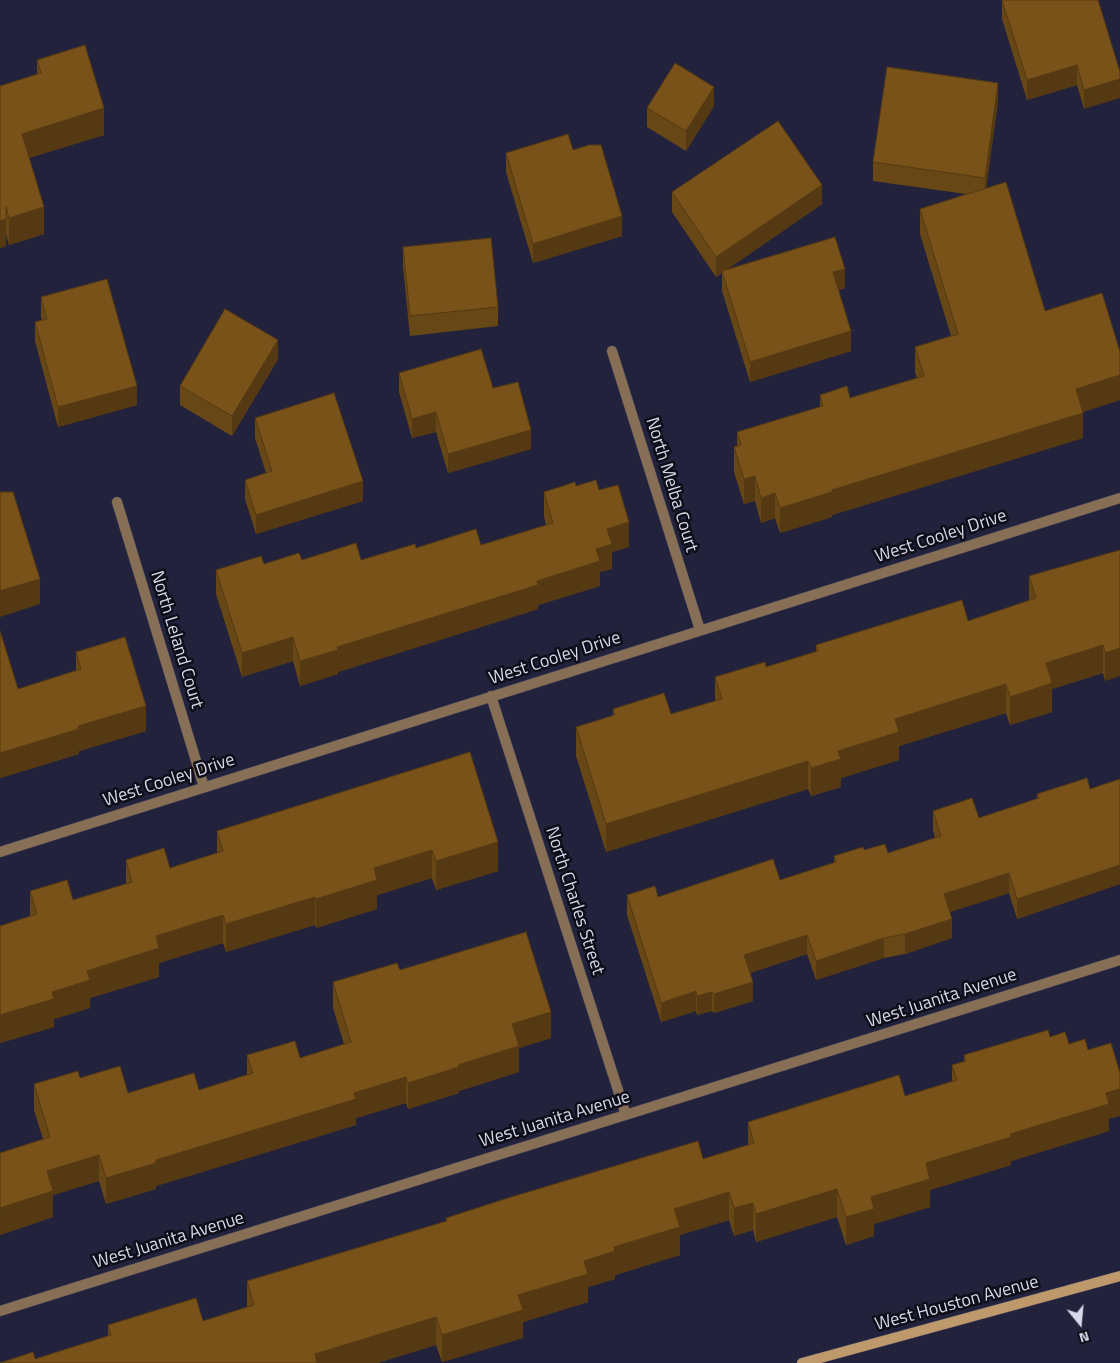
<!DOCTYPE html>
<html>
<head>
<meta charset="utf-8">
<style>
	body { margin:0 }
	#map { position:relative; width:1120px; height:1363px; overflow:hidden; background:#23223d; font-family:"Titillium Web",sans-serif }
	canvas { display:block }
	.north { position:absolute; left:1055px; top:1298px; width:50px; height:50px; -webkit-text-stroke:4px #0e0e19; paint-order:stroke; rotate:163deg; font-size:14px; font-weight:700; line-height:20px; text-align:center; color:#d8d8eb }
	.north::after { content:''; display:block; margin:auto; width:18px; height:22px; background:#d8d8eb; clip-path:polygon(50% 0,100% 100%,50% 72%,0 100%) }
</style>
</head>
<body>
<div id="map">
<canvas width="1120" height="1363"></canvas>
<div class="north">N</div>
</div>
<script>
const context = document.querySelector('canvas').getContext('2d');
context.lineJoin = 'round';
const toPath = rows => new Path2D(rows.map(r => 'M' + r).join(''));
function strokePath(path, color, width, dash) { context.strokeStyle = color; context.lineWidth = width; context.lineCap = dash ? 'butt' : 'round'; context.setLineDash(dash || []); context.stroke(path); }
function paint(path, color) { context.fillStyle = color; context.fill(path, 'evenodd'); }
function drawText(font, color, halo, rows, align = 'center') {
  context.font = font + ' "Titillium Web",sans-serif'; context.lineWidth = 5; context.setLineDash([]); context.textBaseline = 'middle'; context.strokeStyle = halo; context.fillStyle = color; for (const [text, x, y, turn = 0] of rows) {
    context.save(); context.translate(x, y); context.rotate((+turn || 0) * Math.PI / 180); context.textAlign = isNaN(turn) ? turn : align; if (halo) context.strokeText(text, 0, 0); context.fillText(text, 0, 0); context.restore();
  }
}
const street = toPath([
	[612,351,700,630],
	[117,502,204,787],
	[491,696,626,1115],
	[0,852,1120,498],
	[0,1311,1120,960]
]);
const secondary = toPath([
	[802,1363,1120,1276]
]);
const wall = toPath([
	[1002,0,1098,0,1084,109,1077,85,1027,100,1002,19],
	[37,60,104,135,29,158,44,234,9,245,6,234,6,246,0,248,0,86,37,75],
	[998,102,986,188,1045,311,1120,352,1120,400,1083,412,1083,438,832,515,832,517,780,533,775,518,761,523,755,501,744,504,734,472,734,447,737,446,737,432,820,407,820,395,850,398,917,378,915,372,915,347,951,336,920,234,920,209,966,194,873,181,873,162],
	[714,106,686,151,647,127,647,108],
	[573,150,622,236,533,263,506,172,506,153],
	[672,192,822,204,725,271,845,288,839,290,851,351,750,382,722,291,722,273,716,277,672,212],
	[403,247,498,307,498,326,410,336,403,267],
	[41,297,137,405,58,427,35,341,35,322,42,320,41,317],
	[278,359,232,436,180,405,180,386],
	[399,373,493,388,531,449,448,473,436,432,412,438,399,392],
	[255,418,363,501,256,534,245,499,245,480,266,473,255,438],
	[576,486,599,490,629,547,612,552,612,569,600,572,600,586,538,605,538,609,338,672,338,674,300,686,293,661,242,677,216,594,216,570,302,560,361,560,416,548,481,545,546,525,544,516,544,492],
	[1120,550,1105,681,1103,673,1052,689,1052,712,1010,725,1006,713,899,746,899,760,841,778,841,787,811,796,808,789,606,852,576,756,576,727,613,716,613,709,671,714,715,701,715,677,766,667,816,652,816,645,968,621,1029,601,1029,576],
	[0,631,18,689,76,671,76,652,146,731,79,751,79,754,0,778],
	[470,752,498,871,436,890,432,878,377,895,377,909,316,928,315,925,226,952,223,943,159,963,159,977,90,998,90,1008,54,1019,54,1027,0,1043,0,926,30,917,30,891,73,900,126,884,126,860,170,868,217,853,217,831],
	[1120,779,1120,884,1017,919,1009,893,950,912,952,938,905,954,884,958,816,980,807,954,750,973,753,1001,714,1013,712,1011,697,1015,696,1011,661,1022,627,915,627,895,658,897,780,880,834,863,834,856,864,850,888,853,935,838,933,830,933,811,979,818,1037,799,1037,794,1090,789],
	[400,970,551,1038,519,1048,519,1072,459,1091,459,1093,408,1109,406,1103,356,1118,356,1125,156,1186,156,1189,106,1204,99,1181,53,1195,53,1217,0,1235,0,1153,43,1139,34,1110,34,1084,80,1078,128,1093,199,1090,247,1075,247,1055,300,1058,344,1044,333,1008,333,982],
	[1050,1037,1069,1044,1109,1119,1109,1131,1011,1161,1011,1165,930,1190,930,1207,874,1224,874,1236,846,1245,837,1217,756,1242,753,1230,734,1236,729,1220,680,1235,680,1255,615,1275,615,1279,588,1287,588,1302,523,1322,523,1338,442,1362,436,1345,377,1363,0,1363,35,1359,108,1336,108,1325,203,1321,247,1307,247,1281,446,1221,446,1218,703,1159,748,1145,748,1122,905,1096,952,1081,952,1065,964,1062,964,1055]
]);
const shadedWall = toPath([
	[1077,65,1077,85,1027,100,1027,80],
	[1120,79,1120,98,1084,109,1084,90],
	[998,83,998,102,985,197,985,178],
	[714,87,714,106,686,151,686,131],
	[104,108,104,135,22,160,22,134],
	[822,185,822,204,716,277,716,257],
	[6,207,6,246,0,248,0,221],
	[44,207,44,234,9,245,9,218],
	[622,216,622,236,533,263,533,244],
	[845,269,845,288,833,292,833,272],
	[851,331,851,351,750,382,750,362],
	[278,340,278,359,232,436,232,416],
	[1120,375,1120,400,1076,414,1076,389],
	[137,386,137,405,58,427,58,407],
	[436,412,436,432,412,438,412,419],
	[1083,413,1083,438,832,515,832,517,780,533,780,508,832,490],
	[531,430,531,449,448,473,448,454],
	[755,476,755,501,744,504,744,479],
	[363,481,363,501,256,534,256,515],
	[775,493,775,518,761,523,761,498],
	[629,522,629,547,612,552,612,569,600,572,600,586,538,605,538,609,338,672,338,674,300,686,300,661,337,647,537,581,596,549,607,529],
	[40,579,40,604,0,617,0,591],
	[293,637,293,661,242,677,242,653],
	[1103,645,1103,673,1052,689,1052,712,1010,725,1010,697,1046,663],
	[1120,648,1120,676,1105,681,1105,653],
	[1006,684,1006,713,899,746,899,760,841,778,841,787,811,796,811,768,838,751,895,719],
	[146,706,146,731,79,751,79,754,0,778,0,753,78,726],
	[808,761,808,789,606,852,606,824],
	[498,842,498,871,436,890,436,861],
	[432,850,432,878,377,895,377,909,316,928,316,899,374,868],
	[1120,865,1120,884,1017,919,1017,899],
	[1009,873,1009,893,944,914,944,894],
	[315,897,315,925,226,952,226,924],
	[223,915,223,943,159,963,159,977,90,998,90,1008,54,1019,54,1027,0,1043,0,1015,52,992,87,971,156,936],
	[952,919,952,938,905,954,905,934],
	[807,935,807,954,744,975,744,955],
	[884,938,884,958,816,980,816,961],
	[753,982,753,1001,714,1013,714,994],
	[696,991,696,1011,661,1022,661,1003],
	[712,992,712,1011,697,1015,697,996],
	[551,1012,551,1038,519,1048,519,1072,459,1091,459,1093,408,1109,408,1083,458,1065,512,1024],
	[406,1077,406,1103,356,1118,356,1125,156,1186,156,1189,106,1204,106,1178,156,1160,354,1093],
	[1120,1089,1120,1116,1109,1119,1109,1131,1011,1161,1011,1165,930,1190,930,1207,874,1224,874,1236,846,1245,846,1217,871,1197,926,1163,1010,1134,1106,1093],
	[99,1155,99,1181,53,1195,53,1217,0,1235,0,1208,47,1171],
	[837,1189,837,1217,756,1242,756,1214],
	[729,1192,729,1220,680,1235,680,1255,615,1275,615,1279,588,1287,588,1302,523,1322,523,1338,442,1362,442,1335,584,1261,614,1247,674,1209],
	[753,1203,753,1230,734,1236,734,1208],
	[436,1317,436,1345,377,1363,315,1363,315,1354]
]);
const building = toPath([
	[1002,0,1098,0,1120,72,1120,79,1084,90,1077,65,1027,80,1002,0],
	[85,45,104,108,22,134,44,207,9,218,6,207,6,219,0,221,0,86,41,73,37,60,85,45],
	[675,63,714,87,686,131,647,108,675,63],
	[887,67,998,83,985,178,873,162,887,67],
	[778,121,822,185,716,257,672,192,778,121],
	[568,134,573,150,589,145,601,145,622,216,533,244,506,153,568,134],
	[1006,182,1045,311,1102,293,1120,352,1120,375,1076,389,1083,413,832,490,832,492,780,508,775,493,761,498,755,476,744,479,734,447,741,445,737,432,823,406,820,395,847,386,850,398,924,376,915,347,958,334,920,209,1006,182],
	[835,237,845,269,833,272,851,331,750,362,722,271,835,237],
	[491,238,498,307,410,316,403,247,491,238],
	[107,279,137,386,58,407,35,322,47,319,41,297,107,279],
	[225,309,278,340,232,416,180,386,225,309],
	[481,349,493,388,518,382,531,430,448,454,436,412,412,419,399,373,481,349],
	[334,393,363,481,256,515,245,480,272,471,255,418,334,393],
	[596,480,599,490,618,485,629,522,607,529,612,544,596,549,600,561,537,581,538,585,337,647,338,650,300,661,293,637,242,653,216,570,261,556,264,564,299,553,302,560,356,543,361,560,415,544,416,548,476,529,481,545,553,523,544,492,575,482,576,486,596,480],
	[0,492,13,492,40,579,0,591,0,492],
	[1120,550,1120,648,1105,653,1103,645,1046,663,1052,683,1010,697,1006,684,895,719,899,732,838,751,841,759,811,768,808,761,606,824,576,727,615,715,613,709,664,693,671,714,722,699,715,677,765,662,766,667,818,651,816,645,962,600,968,621,1036,598,1029,576,1120,550],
	[0,631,18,689,81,669,76,652,125,637,146,706,78,726,79,729,0,753,0,631],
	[470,752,498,842,436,861,432,850,374,868,377,880,316,899,315,897,226,924,223,915,156,936,159,948,87,971,90,980,52,992,54,999,0,1015,0,926,37,914,30,891,67,880,73,900,132,882,126,860,164,848,170,868,223,851,217,831,470,752],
	[1087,778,1090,789,1120,779,1120,865,1017,899,1009,873,944,894,952,919,905,934,884,938,816,961,807,935,744,955,753,982,714,994,712,992,697,996,696,991,661,1003,627,895,655,886,658,897,773,859,780,880,836,862,834,856,863,847,864,850,885,844,888,853,941,836,933,811,972,798,979,818,1039,798,1037,794,1087,778],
	[526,932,551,1012,512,1024,519,1046,458,1065,459,1067,408,1083,406,1077,354,1093,356,1099,156,1160,156,1163,106,1178,99,1155,47,1171,53,1191,0,1208,0,1153,50,1137,34,1084,78,1071,80,1078,120,1066,128,1093,194,1073,199,1090,253,1073,247,1055,295,1041,300,1058,351,1042,333,982,397,963,400,970,526,932],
	[1048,1030,1050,1037,1065,1032,1069,1044,1085,1039,1088,1050,1111,1043,1120,1073,1120,1089,1106,1093,1109,1104,1010,1134,1011,1137,926,1163,930,1179,871,1197,874,1209,846,1217,837,1189,756,1214,753,1203,734,1208,729,1192,674,1209,680,1227,614,1247,615,1251,584,1261,588,1274,518,1295,523,1310,442,1335,436,1317,315,1354,317,1363,0,1363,33,1352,35,1359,111,1335,108,1325,196,1298,203,1321,254,1305,247,1281,447,1221,446,1218,508,1198,698,1141,703,1159,754,1143,748,1122,899,1075,905,1096,957,1080,952,1065,966,1061,964,1055,1048,1030]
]);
const streetNames = [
	["North Melba Court",671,485,73],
	["West Cooley Drive",941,537,-18],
	["North Leland Court",176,640,73],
	["West Cooley Drive",555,659,-18],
	["West Cooley Drive",169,781,-18],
	["North Charles Street",574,901,72],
	["West Juanita Avenue",942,999,-18],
	["West Juanita Avenue",555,1120,-17],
	["West Juanita Avenue",169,1241,-17],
	["West Houston Avenue",957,1304,-15]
];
strokePath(street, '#403f59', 11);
strokePath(secondary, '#403f59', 11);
strokePath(street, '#866f54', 10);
strokePath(secondary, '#bd996c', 10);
paint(wall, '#674716');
paint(shadedWall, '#543912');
paint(building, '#785219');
strokePath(building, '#543912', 1);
drawText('18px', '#d8d8eb', '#0e0e19', streetNames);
</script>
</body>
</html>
